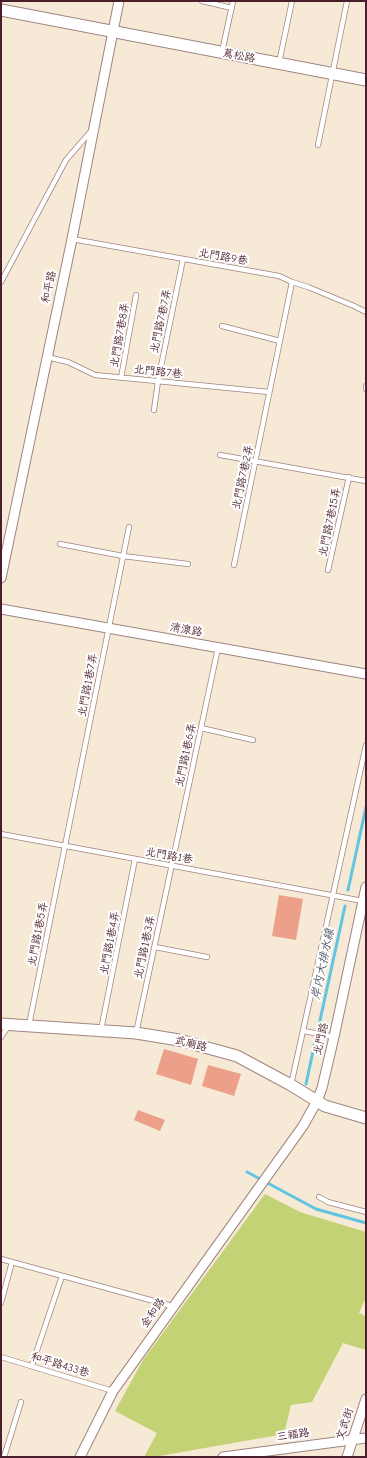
<!DOCTYPE html>
<html>
<head>
<meta charset="utf-8">
<style>
	body { margin:0 }
	#map { position:relative; width:367px; height:1458px; overflow:hidden; background:#f6ead6; font-family:"Comic Neue",sans-serif }
	canvas { display:block }
	.frame { position:absolute; inset:0; border:2px solid #4a1f2b; pointer-events:none }
</style>
</head>
<body>
<div id="map">
<canvas width="367" height="1458"></canvas>
<div class="frame"></div>
</div>
<script>
const context = document.querySelector('canvas').getContext('2d');
context.lineJoin = 'round';
function paint(path, color) { context.fillStyle = color; context.fill(path, 'evenodd'); }
const toPath = rows => new Path2D(rows.map(r => 'M' + r).join(''));
function strokePath(path, color, width, dash) { context.strokeStyle = color; context.lineWidth = width; context.lineCap = dash ? 'butt' : 'round'; context.setLineDash(dash || []); context.stroke(path); }
function drawText(font, color, halo, rows, align = 'center') {
  context.font = font + ' "Comic Neue","LXGW WenKai TC",sans-serif'; context.lineWidth = 4; context.setLineDash([]); context.textBaseline = 'middle'; context.strokeStyle = halo; context.fillStyle = color; for (const [text, x, y, turn = 0] of rows) {
    context.save(); context.translate(x, y); context.rotate((+turn || 0) * Math.PI / 180); context.textAlign = isNaN(turn) ? turn : align; if (halo) context.strokeText(text, 0, 0); context.fillText(text, 0, 0); context.restore();
  }
}
const green = toPath([
	[265,1194,300,1212,366,1232,366,1298,359,1313,366,1316,366,1350,343,1343,312,1402,291,1405,284,1434,154,1457,144,1457,157,1433,115,1411,143,1360]
]);
const stream = toPath([
	[348,890,366,807],
	[319,1025,345,906],
	[306,1084,315,1042],
	[247,1172,316,1209,366,1223]
]);
const building = toPath([
	[279,895,303,899,296,940,272,936],
	[164,1049,198,1059,191,1085,156,1074],
	[208,1065,241,1074,234,1096,202,1086],
	[138,1110,165,1120,160,1131,134,1120]
]);
const service = toPath([
	[202,1,232,8],
	[222,52,233,1],
	[279,63,292,1],
	[318,145,347,1],
	[72,239,279,276,292,282,308,287,354,306,366,312],
	[1,282,66,160,92,130],
	[222,326,280,341],
	[47,357,68,362,95,375,269,392],
	[121,378,136,295],
	[366,386,366,389],
	[154,410,158,381,183,259],
	[220,455,366,481],
	[60,544,123,556,188,564],
	[234,565,292,282],
	[328,570,349,477],
	[201,728,253,740],
	[1,834,363,901],
	[155,947,207,957],
	[29,1025,129,527],
	[101,1030,135,859],
	[304,1031,334,1037],
	[136,1033,218,648],
	[1,1037,9,1025],
	[291,1085,366,745],
	[319,1197,328,1202,366,1212],
	[1,1259,172,1306],
	[1,1303,12,1262],
	[1,1357,113,1391],
	[32,1365,62,1276],
	[4,1457,21,1402]
]);
const minor = toPath([
	[1,578,72,239,119,1],
	[1,609,366,674],
	[80,1457,113,1391,303,1126,317,1101,322,1088,334,1037,366,887],
	[223,1457,366,1438],
	[347,1457,366,1399]
]);
const tertiary = toPath([
	[1,10,366,80],
	[1,1024,136,1033,179,1040,237,1056,291,1085,325,1106,366,1118]
]);
const streetNames = [
	["蔦松路",239,56,11],
	["北門路9巷",223,257,10],
	["和平路",49,287,-78],
	["北門路7巷7弄",161,321,-78],
	["北門路7巷8弄",120,335,-80],
	["北門路7巷",158,372,6],
	["北門路7巷2弄",243,477,-78],
	["北門路7巷15弄",330,522,-78],
	["清湶路",186,630,10],
	["北門路1巷7弄",88,685,-79],
	["北門路1巷6弄",186,755,-78],
	["北門路1巷",169,856,10],
	["北門路1巷5弄",38,934,-79],
	["北門路1巷4弄",110,943,-79],
	["北門路1巷3弄",145,947,-78],
	["北門路",321,1039,-77],
	["武廟路",191,1044,14],
	["金和路",153,1313,-55],
	["和平路433巷",60,1365,17],
	["文武街",345,1424,-72],
	["三福路",293,1435,-8]
];
const waterNames = [
	["岸內大排水線",323,964,-78]
];
paint(green, '#c3d274');
strokePath(stream, '#61c4e0', 3);
paint(building, '#ec9f89');
strokePath(service, '#a08480', 6);
strokePath(minor, '#a08480', 11);
strokePath(tertiary, '#a08480', 13);
strokePath(service, '#fff', 4.5);
strokePath(minor, '#fff', 9);
strokePath(tertiary, '#fff', 11);
drawText('11px', '#4a1f2b', '#fff', streetNames);
drawText('italic 12px', '#52596a', '#fff', waterNames);
</script>
</body>
</html>
